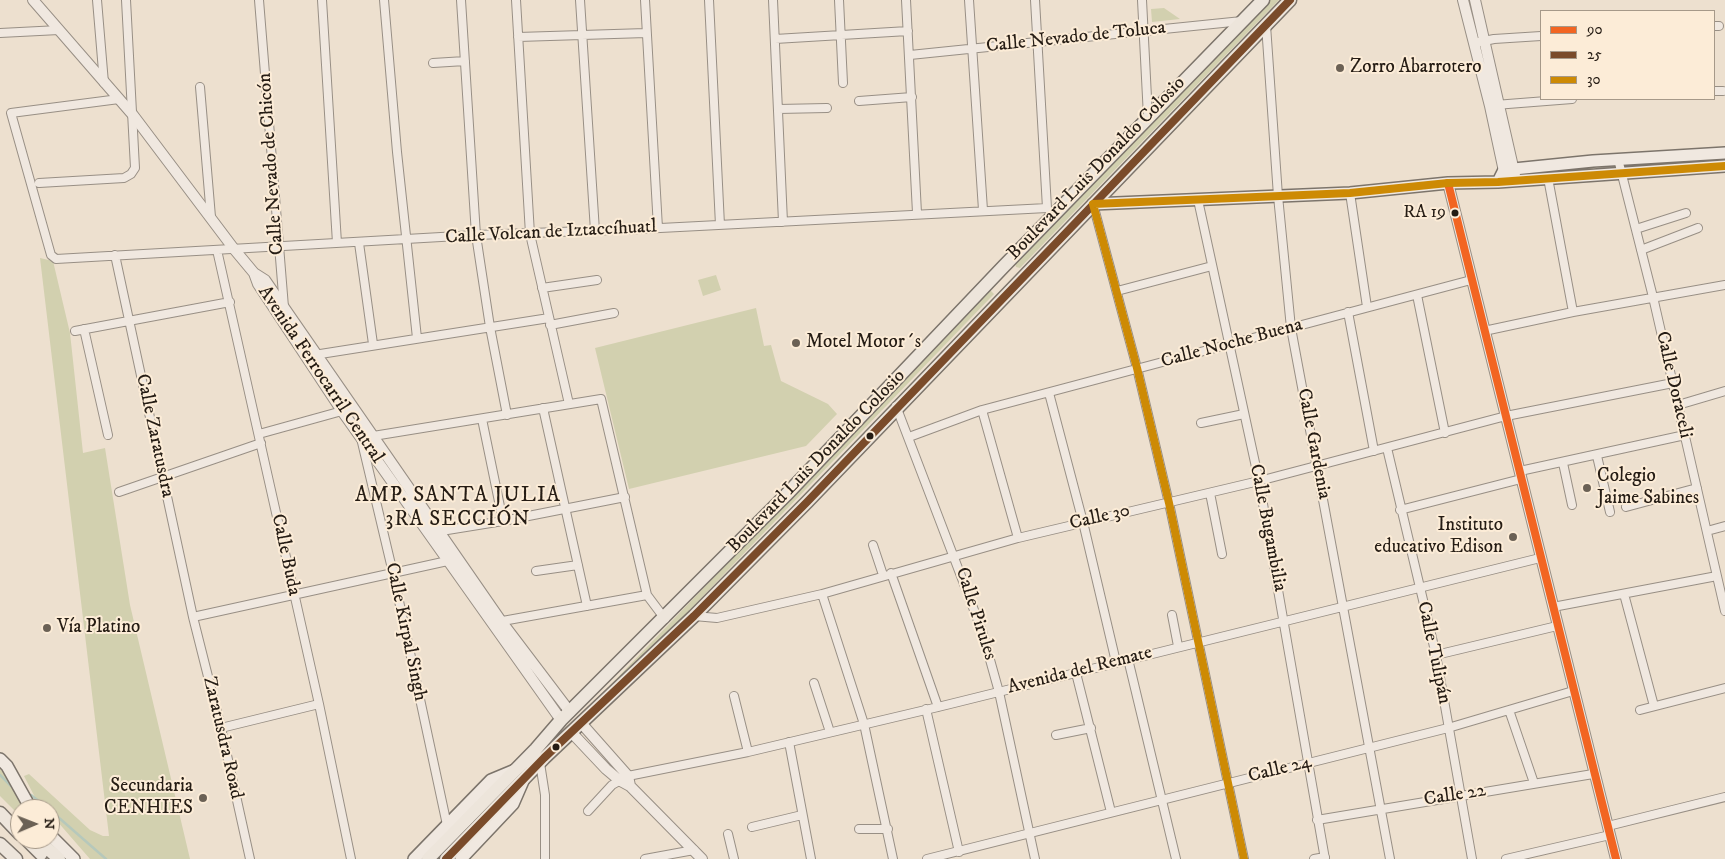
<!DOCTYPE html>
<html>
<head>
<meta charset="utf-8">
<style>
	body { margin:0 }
	#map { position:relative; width:1725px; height:859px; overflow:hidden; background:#ede0cf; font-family:"IM FELL DW Pica",serif }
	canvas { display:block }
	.legend { position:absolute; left:1540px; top:10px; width:175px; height:90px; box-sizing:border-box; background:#fcecd7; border:1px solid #a69989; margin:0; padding:6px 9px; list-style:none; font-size:15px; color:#251c14 }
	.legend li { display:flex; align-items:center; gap:10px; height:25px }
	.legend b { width:25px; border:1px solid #a69989 }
	.north { position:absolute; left:10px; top:799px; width:50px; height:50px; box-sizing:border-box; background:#fcecd7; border:1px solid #a69989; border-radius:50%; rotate:89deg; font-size:14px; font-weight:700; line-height:20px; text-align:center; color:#251c14 }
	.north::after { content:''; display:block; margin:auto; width:18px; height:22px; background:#6b6155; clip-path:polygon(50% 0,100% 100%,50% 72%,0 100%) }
</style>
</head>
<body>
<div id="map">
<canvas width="1725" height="859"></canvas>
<ul class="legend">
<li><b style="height:6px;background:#f26522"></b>90</li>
<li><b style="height:6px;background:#7a4b2a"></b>25</li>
<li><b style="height:6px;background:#cd8a04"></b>30</li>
</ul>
<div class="north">N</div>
</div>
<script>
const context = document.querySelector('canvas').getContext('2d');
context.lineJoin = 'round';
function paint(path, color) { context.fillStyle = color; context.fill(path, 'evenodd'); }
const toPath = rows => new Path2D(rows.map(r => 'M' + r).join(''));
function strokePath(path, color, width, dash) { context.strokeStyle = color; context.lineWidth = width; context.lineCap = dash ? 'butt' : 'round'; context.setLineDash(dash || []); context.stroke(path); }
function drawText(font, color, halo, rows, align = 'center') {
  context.font = font + ' "IM FELL DW Pica",serif'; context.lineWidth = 4; context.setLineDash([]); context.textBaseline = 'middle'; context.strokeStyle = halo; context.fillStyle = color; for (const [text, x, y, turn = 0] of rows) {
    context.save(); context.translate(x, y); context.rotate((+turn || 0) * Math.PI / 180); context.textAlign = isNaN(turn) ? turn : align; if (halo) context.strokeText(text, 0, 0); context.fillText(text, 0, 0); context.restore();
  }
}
const green = toPath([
	[1270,0,1279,0,1020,268,1016,267,1015,263],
	[1164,8,1180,19,1152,22,1151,9],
	[40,258,53,261,70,333,83,453,105,448,130,605,190,859,90,859,50,813,50,809,40,807,24,776,29,774,90,830,103,836,109,836],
	[716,275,721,290,703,296,698,280],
	[990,290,994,294,625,677,571,726],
	[756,308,764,346,771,345,781,381,828,404,837,414,806,446,629,489,595,348],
	[0,769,11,780,27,809,20,809,20,816,0,796]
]);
const stream = toPath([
	[0,775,11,786],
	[31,795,49,809],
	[50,810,106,859]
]);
const minor = toPath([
	[97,0,104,83],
	[259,0,284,307],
	[322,0,337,243],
	[384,0,397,152,417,338],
	[461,0,476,235,490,327,507,415],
	[516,0,530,234,569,404],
	[580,0,595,231],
	[645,0,658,228],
	[709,0,720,225],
	[773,0,783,222],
	[839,0,843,83],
	[906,0,917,213],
	[969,0,983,210],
	[1035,0,1047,208],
	[1142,0,1148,117],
	[1266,25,1278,196,1291,328,1390,859],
	[1714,26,1719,26],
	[0,33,59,30],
	[518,37,646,33],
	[775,39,908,31],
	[1474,43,1494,39,1541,36],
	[910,55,1242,21],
	[433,63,465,61],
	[200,87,211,217],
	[1714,91,1723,91],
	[119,99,11,113,51,255,56,259,476,235,641,229,1047,208],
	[859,101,912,97],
	[1495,105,1572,99],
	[778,109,827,108],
	[1618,159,1653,297,1725,611],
	[1548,178,1573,312],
	[39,183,124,178,131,174,135,168,126,0],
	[1350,193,1367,307],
	[1198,200,1259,481,1325,859],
	[1093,204,1137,368,1169,503,1244,859],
	[1636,229,1686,213],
	[359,243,373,344],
	[217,250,319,704,351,859],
	[1641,250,1698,228],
	[115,255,193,617,221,728,250,859],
	[542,288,597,280],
	[1117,291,1212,266],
	[1417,295,1445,433],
	[1348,312,1374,451],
	[550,325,614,313],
	[84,329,108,435],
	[75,331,230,302],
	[1484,331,1573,312,1725,285],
	[314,355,549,318],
	[1049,393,1083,522,1116,662],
	[1678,405,1725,391],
	[896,406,982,631,999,692,1035,859],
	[543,408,587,606],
	[982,410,1018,538],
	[482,419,503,521],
	[1201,423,1244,414],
	[259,434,342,411,352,406],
	[909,437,982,410,1471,280],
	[1387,448,1436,655,1472,859],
	[1597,456,1610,512],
	[1563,463,1572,505],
	[1520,471,1685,435],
	[119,492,261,443],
	[1210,493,1222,554],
	[1626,507,1697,488],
	[1400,510,1521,479],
	[1707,531,1725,526],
	[435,532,503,521,625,497],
	[873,545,883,575],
	[536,571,578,565],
	[891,573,938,707],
	[822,594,864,724,893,859],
	[1624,594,1654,706],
	[1553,607,1717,576],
	[1172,615,1178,646],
	[694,616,717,618,822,594,1018,538,1259,481,1506,416,1673,383],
	[193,617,452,560],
	[497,622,647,595],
	[1436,655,1557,626],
	[1128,659,1176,859],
	[1076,673,1111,812],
	[814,683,830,732],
	[734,696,748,752],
	[926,709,959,852],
	[1509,710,1534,783],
	[1640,710,1725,688],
	[221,728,319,704],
	[1056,735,1091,728],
	[789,742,811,859],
	[540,763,545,795,545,859],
	[588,811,612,785,628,776,748,752,938,707,1540,558],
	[1317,820,1593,774],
	[447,825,393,573,361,438,601,399,647,595,665,619],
	[1608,826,1725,797],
	[752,827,802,815],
	[859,829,888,829],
	[728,834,734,859],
	[645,859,694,850],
	[927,859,1448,728,1573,691],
	[1314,859,1325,857],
	[1506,859,1610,835]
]);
const tertiary = toPath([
	[33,0,133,115,234,249,254,273,265,280,501,621,570,712],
	[1463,0,1490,106,1505,176],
	[1475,0,1516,180],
	[1448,183,1616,859],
	[254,273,258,284,342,411,561,720],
	[582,724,628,776,630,786],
	[572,733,606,769,619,780,630,786,702,859]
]);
const secondary = toPath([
	[1498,182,1504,170,1593,161,1725,153],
	[1093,204,1350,193,1448,183,1498,182,1725,166],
	[0,759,7,766,31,809],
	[50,835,74,859],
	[414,859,491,780,515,770],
	[461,859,513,804,523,781]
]);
const primary = toPath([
	[428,859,536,749,561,720,786,495,1004,266,1263,0],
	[446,859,544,758,694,616,807,502,1290,0]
]);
const trunk = toPath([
	[0,813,20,834],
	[26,839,41,854],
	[37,839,59,859],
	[0,844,16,859]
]);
const bus1 = toPath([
	[1448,183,1616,859]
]);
const bus2 = toPath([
	[446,859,544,758,694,616,807,502,1290,0]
]);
const bus3 = toPath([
	[1244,859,1169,503,1137,368,1093,204,1350,193,1448,183,1498,182,1725,166]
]);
const markers = [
	[1340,68,5,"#6b6155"],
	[1455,213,4.5,"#251c14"],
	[796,343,5,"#6b6155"],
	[870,436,4.5,"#251c14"],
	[1587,488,5,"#6b6155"],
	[1513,537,5,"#6b6155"],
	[47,628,5,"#6b6155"],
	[556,747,4.5,"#251c14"],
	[203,798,5,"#6b6155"]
];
const busNames = [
	["RA 19",1446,213]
];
const streetNames = [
	["Calle Nevado de Toluca",1076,38,-6],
	["Calle Nevado de Chicón",272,164,-94],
	["Boulevard Luis Donaldo Colosio",1097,169,-46],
	["Calle Volcan de Iztaccíhuatl",551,233,-3],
	["Calle Noche Buena",1232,344,-15],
	["Avenida Ferrocarril Central",320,375,56],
	["Calle Doraceli",1673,385,77],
	["Calle Zaratusdra",154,436,78],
	["Calle Gardenia",1313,444,79],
	["Boulevard Luis Donaldo Colosio",817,462,-46],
	["Calle 30",1100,518,-13],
	["Calle Bugambilia",1267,528,79],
	["Calle Buda",285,555,78],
	["Calle Pirules",975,614,72],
	["Calle Kirpal Singh",405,632,78],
	["Calle Tulipán",1433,653,78],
	["Avenida del Remate",1080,671,-14],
	["Zaratusdra Road",222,738,77],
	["Calle 24",1280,770,-14],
	["Calle 22",1455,796,-9]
];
const poiNames = [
	["Zorro Abarrotero",1350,68],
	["Motel Motor´s",806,343],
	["Colegio",1597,477],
	["Jaime Sabines",1597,499],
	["Instituto",1503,526,"right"],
	["educativo Edison",1503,548,"right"],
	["Vía Platino",57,628],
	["Secundaria",193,787,"right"],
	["CENHIES",193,809,"right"]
];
const quarterNames = [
	["AMP. SANTA JULIA",458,497],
	["3RA SECCIÓN",458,521]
];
paint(green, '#d2d0af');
strokePath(stream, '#b6c8bb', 2.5);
strokePath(minor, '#988f85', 10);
strokePath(tertiary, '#988f85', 12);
strokePath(secondary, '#7c746b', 14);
strokePath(primary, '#7c746b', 15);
strokePath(trunk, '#7c746b', 15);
strokePath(minor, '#f0e8e0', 8);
strokePath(tertiary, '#f0e8e0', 10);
strokePath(secondary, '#f0e8e0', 11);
strokePath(primary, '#ede5db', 12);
strokePath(trunk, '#ede5db', 12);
strokePath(bus1, '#f26522', 8);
strokePath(bus2, '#7a4b2a', 8);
strokePath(bus3, '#cd8a04', 8);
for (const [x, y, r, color] of markers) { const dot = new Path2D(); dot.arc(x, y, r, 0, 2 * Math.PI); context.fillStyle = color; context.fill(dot); strokePath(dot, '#fcecd7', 2); }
drawText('18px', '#251c14', '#fcecd7', busNames, 'right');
drawText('19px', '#251c14', '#fcecd7', streetNames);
drawText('19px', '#251c14', '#fcecd7', poiNames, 'left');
context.letterSpacing = '1px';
drawText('21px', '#251c14', '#fcecd7', quarterNames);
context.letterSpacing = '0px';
</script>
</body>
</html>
